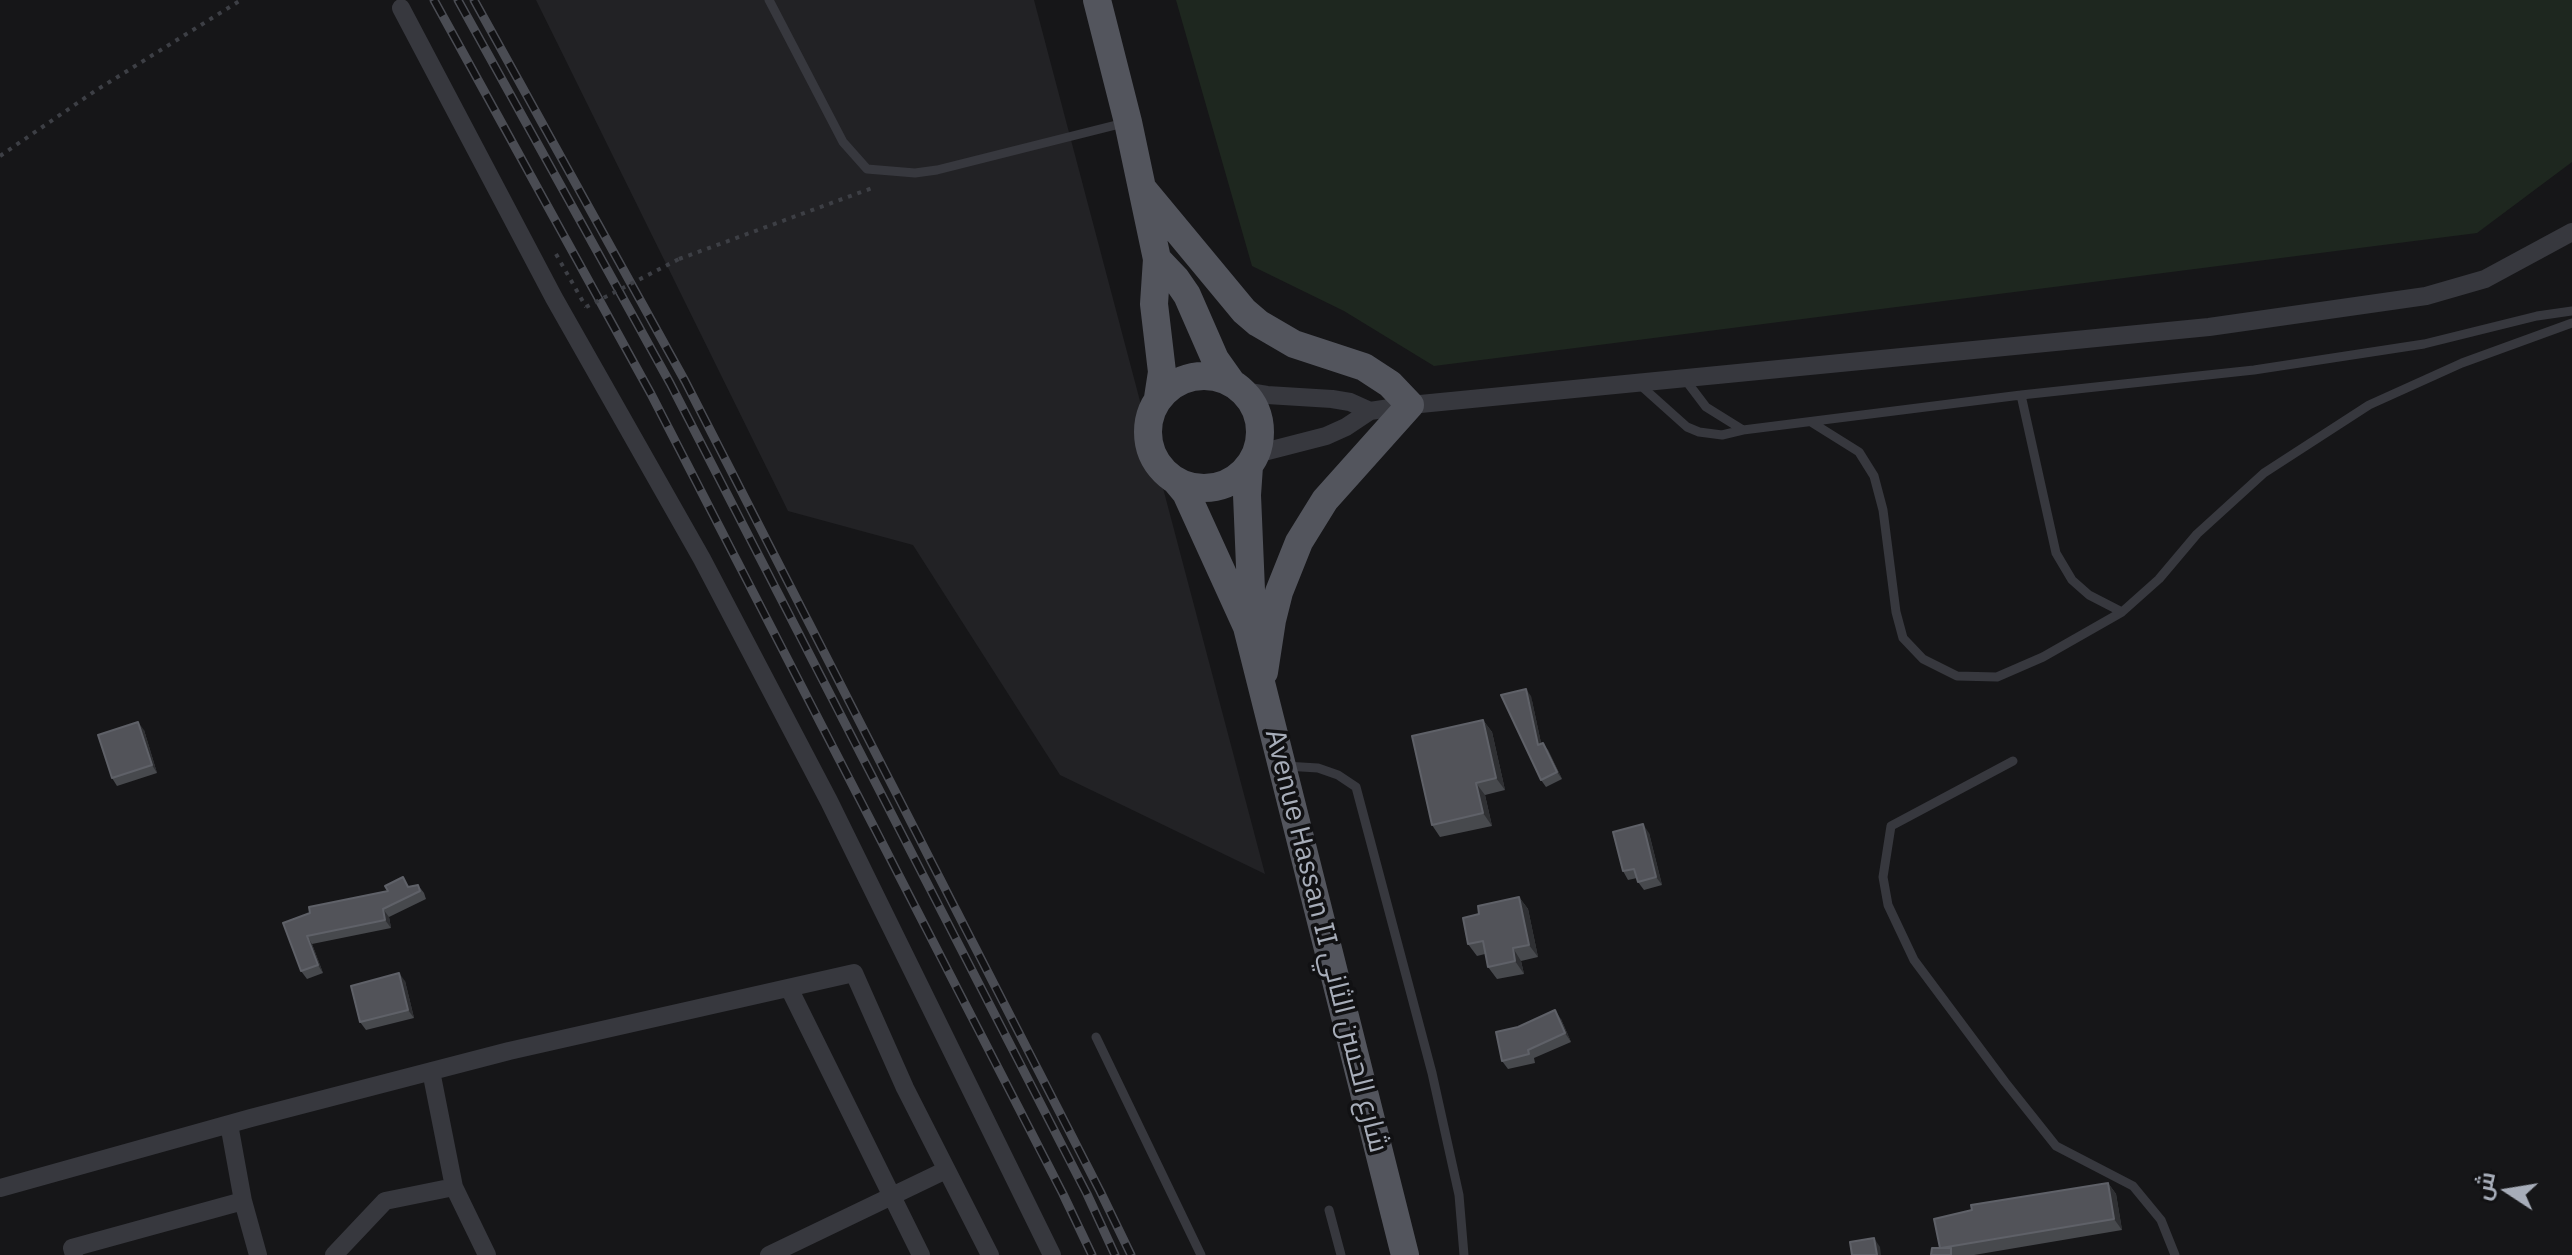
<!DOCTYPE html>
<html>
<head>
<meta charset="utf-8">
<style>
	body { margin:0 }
	#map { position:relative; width:2572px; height:1255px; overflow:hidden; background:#161618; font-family:"IBM Plex Sans",Cairo,sans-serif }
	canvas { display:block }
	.north { position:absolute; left:2468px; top:1151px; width:80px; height:80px; -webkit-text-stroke:6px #111113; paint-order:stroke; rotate:282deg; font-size:22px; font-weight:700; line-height:32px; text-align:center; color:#a7adb9 }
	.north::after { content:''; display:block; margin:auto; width:28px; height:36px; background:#a7adb9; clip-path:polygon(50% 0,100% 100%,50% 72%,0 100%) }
</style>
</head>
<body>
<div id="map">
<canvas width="2572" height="1255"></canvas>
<div class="north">ش</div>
</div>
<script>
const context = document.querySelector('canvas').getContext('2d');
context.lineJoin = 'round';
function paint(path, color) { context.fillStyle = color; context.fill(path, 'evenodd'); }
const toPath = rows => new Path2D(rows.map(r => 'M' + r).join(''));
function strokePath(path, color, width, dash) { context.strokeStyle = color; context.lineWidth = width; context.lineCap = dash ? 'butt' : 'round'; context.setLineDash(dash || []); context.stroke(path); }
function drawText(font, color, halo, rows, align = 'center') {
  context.font = font + ' "IBM Plex Sans",Cairo,sans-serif'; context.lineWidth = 7; context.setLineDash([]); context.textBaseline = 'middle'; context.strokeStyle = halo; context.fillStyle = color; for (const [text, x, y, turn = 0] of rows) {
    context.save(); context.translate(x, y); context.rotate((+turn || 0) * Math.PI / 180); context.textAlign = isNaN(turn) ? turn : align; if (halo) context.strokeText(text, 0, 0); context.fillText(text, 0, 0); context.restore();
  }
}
const built = toPath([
	[536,0,1034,0,1265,874,1060,775,913,545,788,511]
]);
const green = toPath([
	[1176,0,2572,0,2572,162,2477,233,1434,366,1344,311,1252,266]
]);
const path = toPath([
	[0,156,95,91,241,0],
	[556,254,586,307],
	[679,259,875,187]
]);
const service = toPath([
	[769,0,843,142,867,169,915,173,937,170,1124,123],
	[1684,378,1706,407,1743,430],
	[1639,384,1687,427,1699,432,1722,435,1743,430,2021,395,2254,370,2424,344,2537,316,2572,311],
	[2021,395,2056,553,2072,580,2089,595,2122,612],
	[1811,422,1859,452,1874,476,1883,510,1896,612,1903,638,1923,659,1957,676,1997,677,2043,657,2122,612,2159,579,2197,534,2264,473,2369,405,2462,363,2572,323],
	[2013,761,1891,826,1883,877,1888,905,1914,960,2005,1082,2056,1146,2133,1186,2161,1220,2175,1255],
	[1285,766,1318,768,1338,775,1356,787,1432,1073,1459,1195,1464,1255],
	[1096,1037,1201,1255],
	[1329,1210,1341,1255]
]);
const minor = toPath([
	[401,8,554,298,702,559,829,801,1052,1255],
	[1243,391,1267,395,1332,399,1350,402,1370,411],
	[1256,454,1326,436,1346,427,1370,411,1410,405,2209,327,2426,296,2485,279,2572,232],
	[789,988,921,1255],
	[431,1071,454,1187,487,1255],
	[229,1124,243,1201,258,1255],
	[0,1188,251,1118,509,1051,854,973,905,1088,990,1255],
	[74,1255,72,1248,243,1201],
	[334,1255,385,1201,454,1187],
	[769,1255,946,1170]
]);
const primary = toPath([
	[1097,0,1128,122,1157,259,1154,304,1162,372,1158,398],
	[1142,188,1244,311,1258,323,1294,344,1364,367,1390,384,1410,405,1325,500,1299,542,1279,592,1272,620,1264,672],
	[1157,259,1176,279,1187,295,1215,359,1232,383],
	'1148 432a56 56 0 1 1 112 0a56 56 0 1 1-112 0Z',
	[1176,481,1186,493,1247,627,1405,1255],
	[1247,627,1251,590,1247,495,1249,466]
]);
const rail = toPath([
	[434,0,651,394,1063,1194,1092,1255],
	[458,0,670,383,1087,1194,1115,1255],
	[474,0,685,381,1100,1191,1131,1255]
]);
const pathBridge = toPath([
	[586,307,679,259]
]);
const wall = toPath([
	[1531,696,1541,743,1548,750,1562,779,1546,787,1541,780],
	[1483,720,1492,732,1505,790,1485,795,1492,826,1440,837,1432,825],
	[144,730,157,773,117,786,112,778],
	[1649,833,1662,885,1644,890,1638,882,1637,878,1628,880,1623,871],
	[418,885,424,893,426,899,389,917,391,928,312,944,323,973,307,979,301,971,283,923],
	[1519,897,1528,909,1538,957,1521,961,1524,974,1497,979,1488,967,1485,954,1477,956,1468,944,1479,914],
	[405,981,414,1018,366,1030,360,1022],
	[1561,1019,1571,1042,1534,1058,1535,1063,1508,1069,1502,1061],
	[2108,1183,2116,1194,2122,1230,1974,1255,1931,1255,1940,1248]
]);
const shadedWall = toPath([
	[1526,689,1531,696,1543,752,1538,745],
	[1483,720,1492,732,1505,790,1496,778],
	[138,722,144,730,157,773,152,765],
	[1543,743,1548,750,1562,779,1557,772],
	[1476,783,1485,795,1492,826,1483,813],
	[1643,824,1649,833,1662,885,1656,877],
	[1519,897,1528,909,1538,957,1529,945],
	[383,909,389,917,391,928,385,920],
	[307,936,312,944,323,973,318,965],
	[1513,948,1521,961,1524,974,1515,961],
	[399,973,405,981,414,1018,408,1010],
	[1555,1010,1561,1019,1571,1042,1565,1033],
	[2108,1183,2116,1194,2122,1230,2114,1219],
	[1874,1238,1880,1247,1881,1255,1877,1255]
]);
const building = toPath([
	[1526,689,1538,745,1543,743,1557,772,1541,780,1501,695,1526,689],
	[1483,720,1496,778,1476,783,1483,813,1432,825,1412,736,1483,720],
	[138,722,152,765,112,778,98,735,138,722],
	[1643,824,1656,877,1638,882,1634,869,1623,871,1613,832,1643,824],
	[403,877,408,887,418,885,420,891,383,909,385,920,307,936,318,965,301,971,283,923,310,913,309,907,388,891,385,886,403,877],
	[1519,897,1529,945,1513,948,1515,961,1488,967,1483,941,1468,944,1463,918,1479,914,1478,906,1519,897],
	[399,973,408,1010,360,1022,351,986,399,973],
	[1555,1010,1565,1033,1528,1050,1529,1054,1502,1061,1496,1032,1518,1027,1555,1010],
	[2108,1183,2114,1219,1941,1248,1951,1248,1951,1255,1931,1255,1932,1248,1940,1248,1934,1219,1972,1210,1971,1205,2108,1183],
	[1874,1238,1877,1255,1852,1255,1850,1242,1874,1238]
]);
const streetNames = [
	["Avenue Hassan II شارع الحسن الثاني",1326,941,76]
];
paint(built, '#222225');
paint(green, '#1e271f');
strokePath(path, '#3d3f45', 4, [4, 6]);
strokePath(service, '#37383e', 9);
strokePath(minor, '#37383e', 18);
strokePath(primary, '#53555d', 28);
strokePath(rail, '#4a4c53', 9);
strokePath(rail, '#111113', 6, [18]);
strokePath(pathBridge, '#3d3f45', 4, [4, 6]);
paint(wall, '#47494d');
paint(shadedWall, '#2f3033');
paint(building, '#525359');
strokePath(building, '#5f6168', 2);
drawText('28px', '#a7adb9', '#111113', streetNames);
</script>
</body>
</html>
